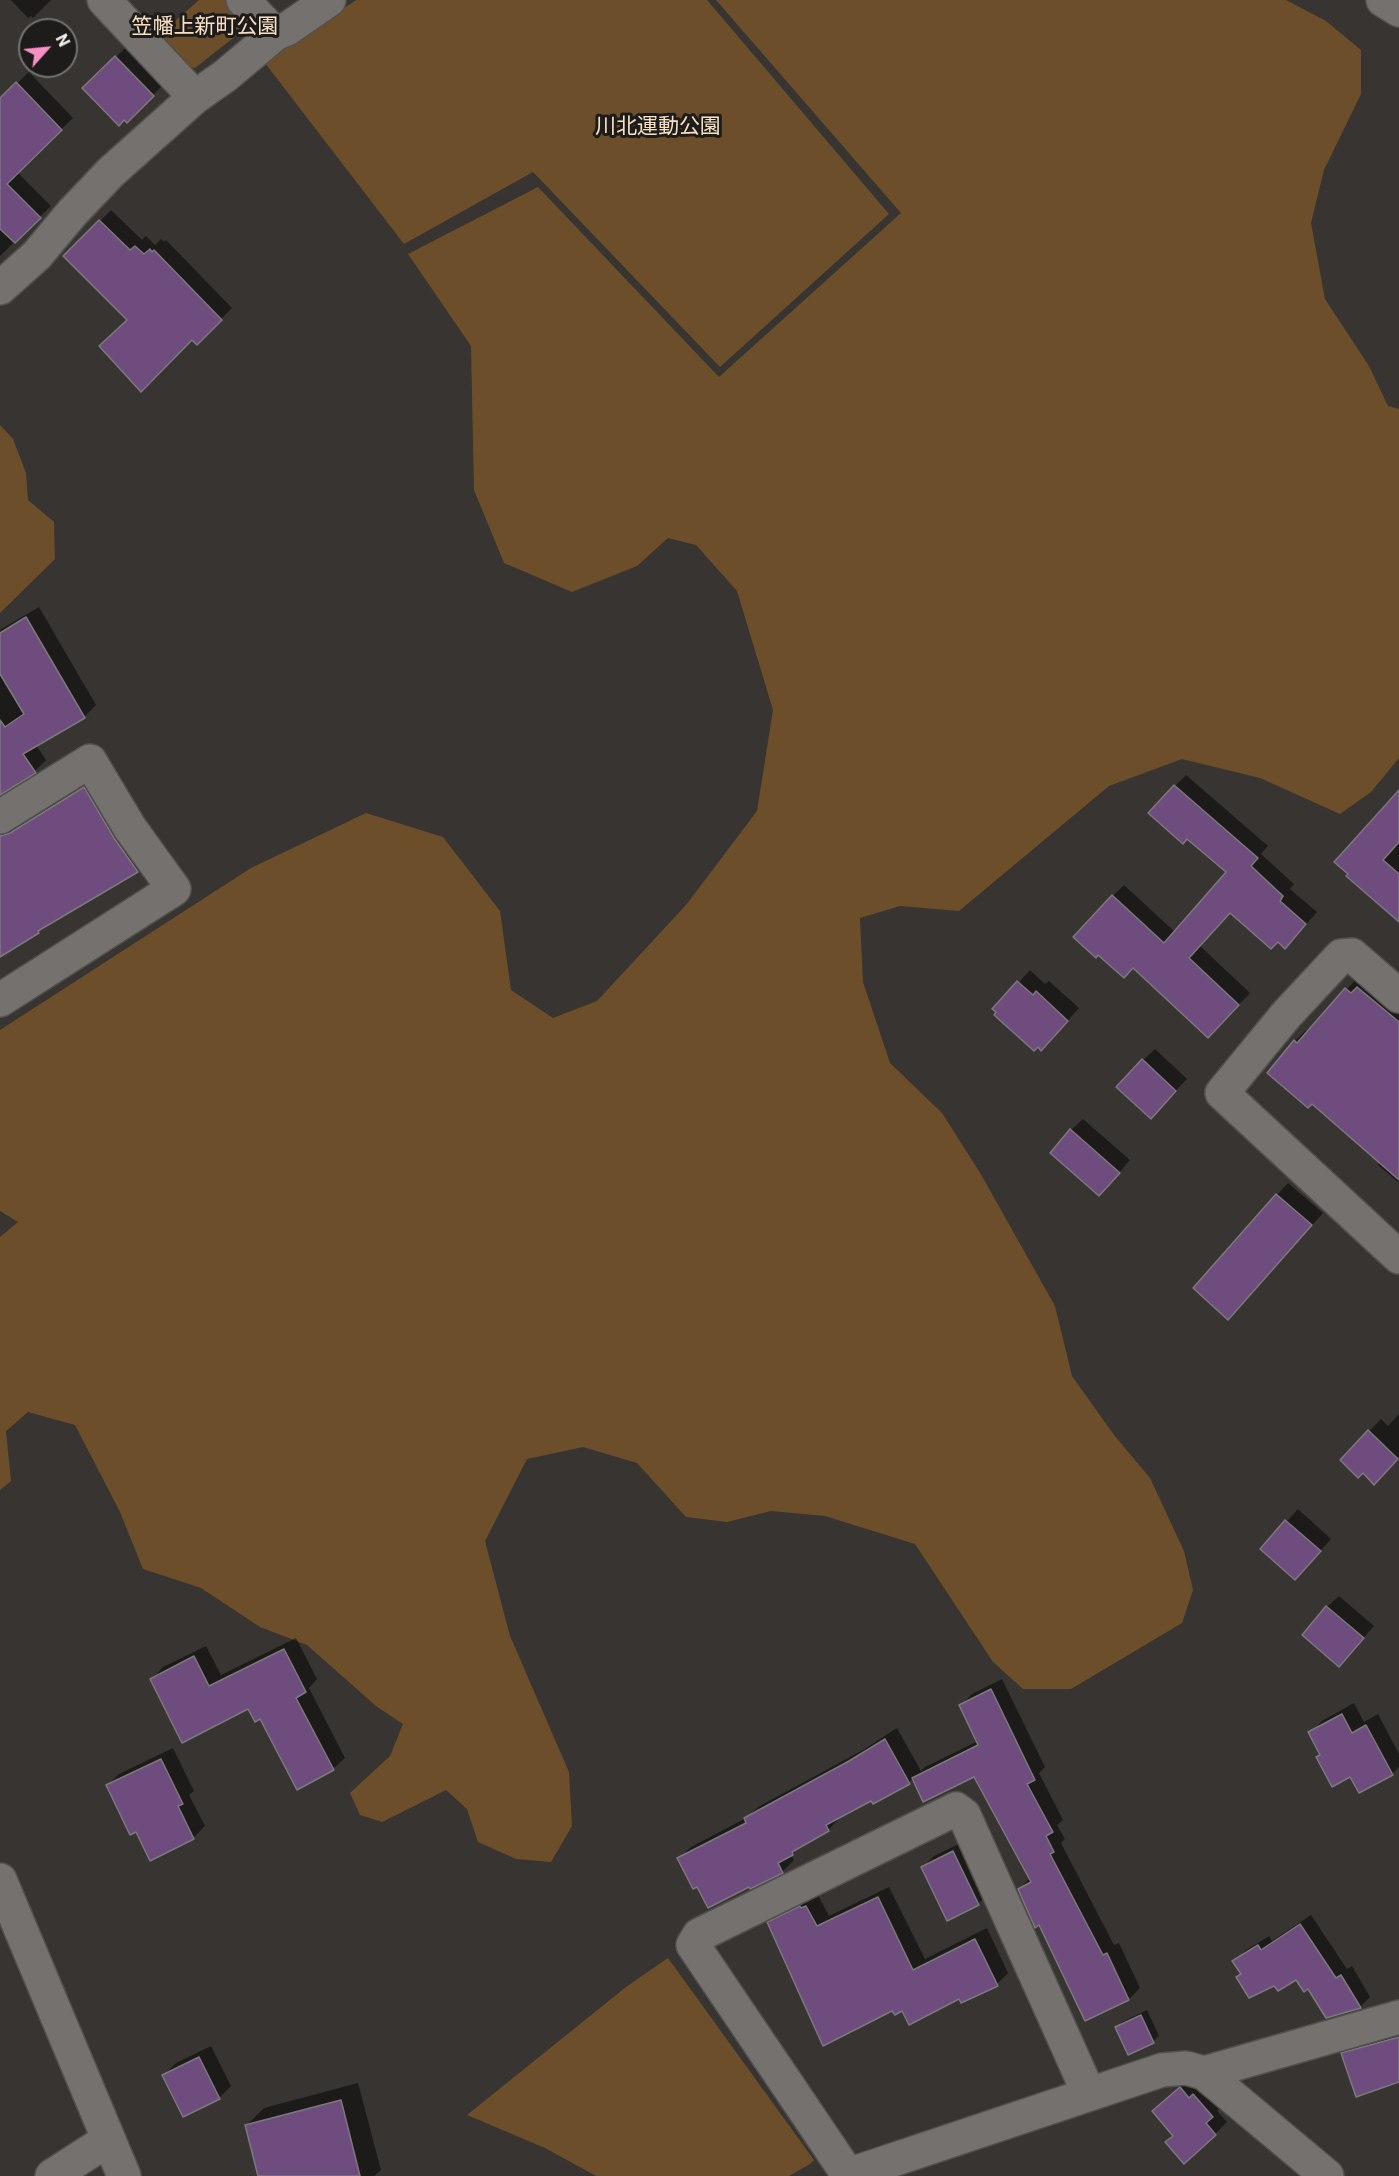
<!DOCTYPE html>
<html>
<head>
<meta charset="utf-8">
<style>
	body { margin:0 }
	#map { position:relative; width:1399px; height:2176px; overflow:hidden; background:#373431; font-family:Roboto,sans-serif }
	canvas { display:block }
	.north { position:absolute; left:18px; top:18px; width:60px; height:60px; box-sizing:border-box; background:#1d1c1b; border:2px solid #747271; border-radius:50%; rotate:63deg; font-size:16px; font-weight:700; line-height:24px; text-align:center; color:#f6f4f2 }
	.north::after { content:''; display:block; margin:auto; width:21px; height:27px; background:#fa8fc7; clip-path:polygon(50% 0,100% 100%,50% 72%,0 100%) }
</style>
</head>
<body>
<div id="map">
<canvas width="1399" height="2176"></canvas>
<div class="north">N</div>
</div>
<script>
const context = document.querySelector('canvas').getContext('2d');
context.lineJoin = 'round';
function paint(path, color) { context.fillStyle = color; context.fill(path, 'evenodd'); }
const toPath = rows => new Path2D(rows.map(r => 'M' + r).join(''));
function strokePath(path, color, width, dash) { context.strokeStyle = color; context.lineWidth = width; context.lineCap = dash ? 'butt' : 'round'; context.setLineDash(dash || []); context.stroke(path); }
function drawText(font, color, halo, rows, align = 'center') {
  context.font = font + ' Roboto,"Noto Sans JP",sans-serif'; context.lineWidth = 6; context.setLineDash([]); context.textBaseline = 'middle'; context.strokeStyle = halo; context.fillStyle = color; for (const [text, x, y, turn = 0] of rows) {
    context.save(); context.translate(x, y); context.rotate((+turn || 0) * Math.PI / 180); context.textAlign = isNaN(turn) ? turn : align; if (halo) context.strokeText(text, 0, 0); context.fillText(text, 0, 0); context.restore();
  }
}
const green = toPath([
	[199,0,225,0,242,17,242,31,195,68,181,65,157,37],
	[356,0,707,0,889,214,720,367,533,172,404,244,265,63],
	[716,0,1286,0,1326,21,1361,50,1361,94,1324,170,1311,223,1325,299,1369,366,1388,406,1399,409,1399,758,1371,792,1340,814,1260,778,1182,759,1109,786,959,911,900,906,860,918,863,982,890,1063,942,1113,979,1171,1055,1306,1072,1376,1114,1435,1150,1478,1184,1551,1193,1590,1182,1623,1071,1689,1023,1689,993,1662,915,1544,825,1516,771,1511,727,1522,686,1517,637,1463,583,1447,527,1459,485,1541,510,1636,569,1772,572,1826,551,1862,516,1859,478,1842,467,1809,446,1790,382,1822,360,1815,350,1793,390,1756,403,1724,376,1706,307,1645,260,1627,201,1588,143,1569,120,1512,75,1425,28,1412,6,1431,11,1481,0,1490,0,1237,18,1222,0,1211,0,1030,251,868,366,813,443,837,500,911,511,990,553,1018,597,1001,686,905,757,811,773,710,737,591,696,545,668,538,637,566,572,592,504,563,474,490,471,346,408,254,538,187,719,377,901,213],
	[0,425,13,439,26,473,28,500,54,522,55,559,0,613],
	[668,1958,814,2160,810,2164,789,2176,596,2176,545,2148,467,2115,626,1987]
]);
const shadow = toPath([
	[11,0,51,0,33,18,31,16,28,18],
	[128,45,165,83,127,121,85,88],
	[29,72,73,118,17,172,51,206,0,256,0,100],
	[111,210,142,240,146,236,155,245,161,239,164,242,166,240,232,308,197,343,192,338,129,320,65,256],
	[39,607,96,705,84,717,36,745,46,760,35,771,0,786,0,630],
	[1186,775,1268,846,1261,854,1294,884,1290,889,1317,912,1296,936,1230,911,1199,945,1250,993,1208,1036,1113,896,1124,885,1175,932,1228,872,1175,786],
	[96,776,149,859,137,870,42,927,0,956,0,833],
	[1399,793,1399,917,1348,876],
	[1030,970,1045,984,1049,981,1079,1008,1053,1037,995,1009],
	[1357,978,1399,1015,1399,1183,1378,1165,1380,1162,1295,1041,1306,1030,1309,1032],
	[1155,1049,1187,1079,1162,1105,1143,1060],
	[1083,1119,1130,1160,1111,1182,1071,1130],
	[1288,1183,1323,1213,1239,1307,1277,1195],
	[1399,1414,1399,1456,1386,1471,1342,1460,1381,1419,1388,1426],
	[1298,1509,1331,1539,1306,1567,1262,1549],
	[1339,1596,1374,1626,1350,1653,1327,1607],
	[296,1638,317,1679,309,1688,345,1758,333,1769,249,1707,152,1679,163,1667,206,1646,221,1675],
	[1002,1679,1045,1767,1039,1773,1063,1820,1057,1825,1065,1839,1061,1843,1114,1945,1119,1943,1140,1988,1129,1999,1040,1923,1019,1889,1030,1878,974,1775,913,1778,909,1783,872,1799,839,1817,840,1818,828,1830,801,1845,791,1855,794,1860,782,1872,751,1887,698,1885,679,1858,691,1847,746,1818,758,1807,863,1750,897,1728,921,1771,925,1767,978,1741,961,1705,972,1694],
	[1354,1703,1364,1722,1378,1714,1399,1754,1399,1767,1392,1774,1351,1775,1310,1733,1322,1721],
	[173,1748,194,1791,189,1795,205,1826,193,1838,108,1785,119,1774],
	[965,1841,990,1892,978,1904,923,1867,934,1856],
	[889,1887,925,1959,987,1928,1008,1973,997,1984,960,1997,903,2009,769,1923,781,1911,812,1896,813,1898,818,1895,829,1916],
	[1311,1915,1347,1969,1352,1966,1370,1997,1360,2007,1309,1987,1297,1978,1275,1984,1238,1977,1242,1973,1234,1961,1245,1951,1269,1936,1272,1941],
	[1147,2010,1159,2036,1153,2041,1129,2053,1117,2027,1122,2022],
	[1399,2033,1399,2080,1357,2049],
	[211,2046,231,2086,219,2098,164,2075,176,2063],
	[1191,2077,1224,2104,1217,2111,1227,2122,1215,2134,1175,2135,1154,2111],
	[358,2083,381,2170,374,2176,260,2176,246,2126,264,2108]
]);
const building = toPath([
	[115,56,154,96,127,123,124,120,119,126,82,88,115,56],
	[16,82,62,130,7,184,41,218,15,243,0,229,0,98,16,82],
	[99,220,130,250,135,246,144,254,150,249,152,252,154,250,222,320,197,345,192,340,141,392,99,346,127,320,63,256,99,220],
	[26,617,85,718,23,754,36,773,0,795,0,720,5,727,24,714,0,674,0,633,26,617],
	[1174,785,1258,858,1251,866,1283,896,1280,901,1306,924,1285,949,1278,942,1271,949,1230,913,1189,958,1239,1005,1208,1038,1133,968,1124,978,1098,955,1096,958,1073,937,1112,895,1164,943,1226,872,1187,839,1183,844,1148,813,1174,785],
	[84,787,114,838,138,872,38,931,39,933,0,957,0,836,10,833,84,787],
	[1399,790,1399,842,1383,860,1399,874,1399,922,1346,876,1348,874,1334,862,1399,790],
	[1017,981,1033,995,1036,991,1068,1021,1041,1051,1038,1047,1034,1051,994,1015,996,1012,992,1009,1017,981],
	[1357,987,1399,1022,1399,1180,1312,1104,1308,1108,1267,1073,1294,1040,1297,1043,1345,988,1351,993,1357,987],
	[1142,1059,1176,1091,1151,1119,1116,1087,1142,1059],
	[1070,1129,1120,1173,1099,1196,1050,1153,1070,1129],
	[1276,1194,1312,1225,1228,1320,1193,1288,1276,1194],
	[1368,1430,1398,1459,1374,1485,1363,1473,1358,1478,1340,1460,1368,1430],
	[1285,1520,1321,1551,1295,1580,1260,1549,1285,1520],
	[1326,1606,1364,1638,1339,1667,1302,1635,1326,1606],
	[284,1649,306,1692,296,1698,334,1770,297,1790,260,1719,255,1722,248,1709,182,1743,150,1679,194,1656,209,1686,284,1649],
	[991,1689,1035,1780,1027,1784,1053,1832,1046,1836,1054,1852,1050,1854,1103,1955,1107,1953,1129,2000,1085,2021,1039,1925,1035,1928,1018,1889,1031,1882,974,1777,923,1802,912,1778,978,1745,959,1705,991,1689],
	[1342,1714,1352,1733,1366,1725,1393,1775,1359,1793,1350,1777,1332,1787,1316,1757,1320,1755,1308,1732,1342,1714],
	[885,1739,910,1784,873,1804,871,1801,826,1825,829,1831,792,1852,793,1855,778,1863,783,1873,750,1889,749,1887,708,1908,697,1887,693,1889,677,1858,746,1823,744,1818,849,1761,885,1739],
	[161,1759,183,1804,178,1806,194,1839,150,1861,136,1832,130,1835,106,1785,161,1759],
	[953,1851,979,1905,947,1921,921,1867,953,1851],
	[878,1897,913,1970,975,1939,998,1986,961,2003,959,1999,909,2025,902,2011,895,2015,892,2011,823,2046,767,1922,800,1906,801,1908,806,1906,817,1926,878,1897],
	[1300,1924,1336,1978,1341,1975,1361,2008,1326,2018,1308,1989,1304,1992,1296,1980,1278,1991,1274,1986,1249,1998,1236,1977,1241,1974,1232,1961,1258,1945,1261,1950,1300,1924],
	[1141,2015,1154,2043,1128,2055,1115,2027,1141,2015],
	[1399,2037,1399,2082,1356,2097,1341,2053,1399,2037],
	[199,2057,220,2099,183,2117,162,2075,199,2057],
	[1180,2087,1189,2098,1193,2094,1213,2117,1206,2123,1216,2135,1184,2164,1165,2142,1173,2136,1152,2111,1180,2087],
	[341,2100,360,2176,258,2176,245,2125,341,2100]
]);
const minor = toPath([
	[104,0,195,97],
	[243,0,275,34],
	[1383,0,1399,10],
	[0,288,37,255,72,213,111,172,195,97,225,76,275,34,287,29,329,0],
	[0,817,90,761,130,828,174,889,0,1000],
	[1399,996,1352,955,1341,956,1286,1015,1222,1093,1399,1257],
	[1204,2073,1327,2176],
	[52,2176,108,2140],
	[845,2176,1162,2070,1186,2068,1204,2073,1399,2017],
	[849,2176,693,1945,699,1935,956,1809,964,1815,1089,2094]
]);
const tertiary = toPath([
	[0,1880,124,2176]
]);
const parkNames = [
	["笠幡上新町公園",205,28],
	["川北運動公園",658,128]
];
paint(green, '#6c4f2a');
paint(shadow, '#0007');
paint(building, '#6f4c7e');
strokePath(building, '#7b797d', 1.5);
strokePath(minor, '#52504d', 36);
strokePath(tertiary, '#52504d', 36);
strokePath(minor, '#74716e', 33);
strokePath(tertiary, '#74716e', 33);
drawText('21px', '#f9e0c3', '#1d1c1b', parkNames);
</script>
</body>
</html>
